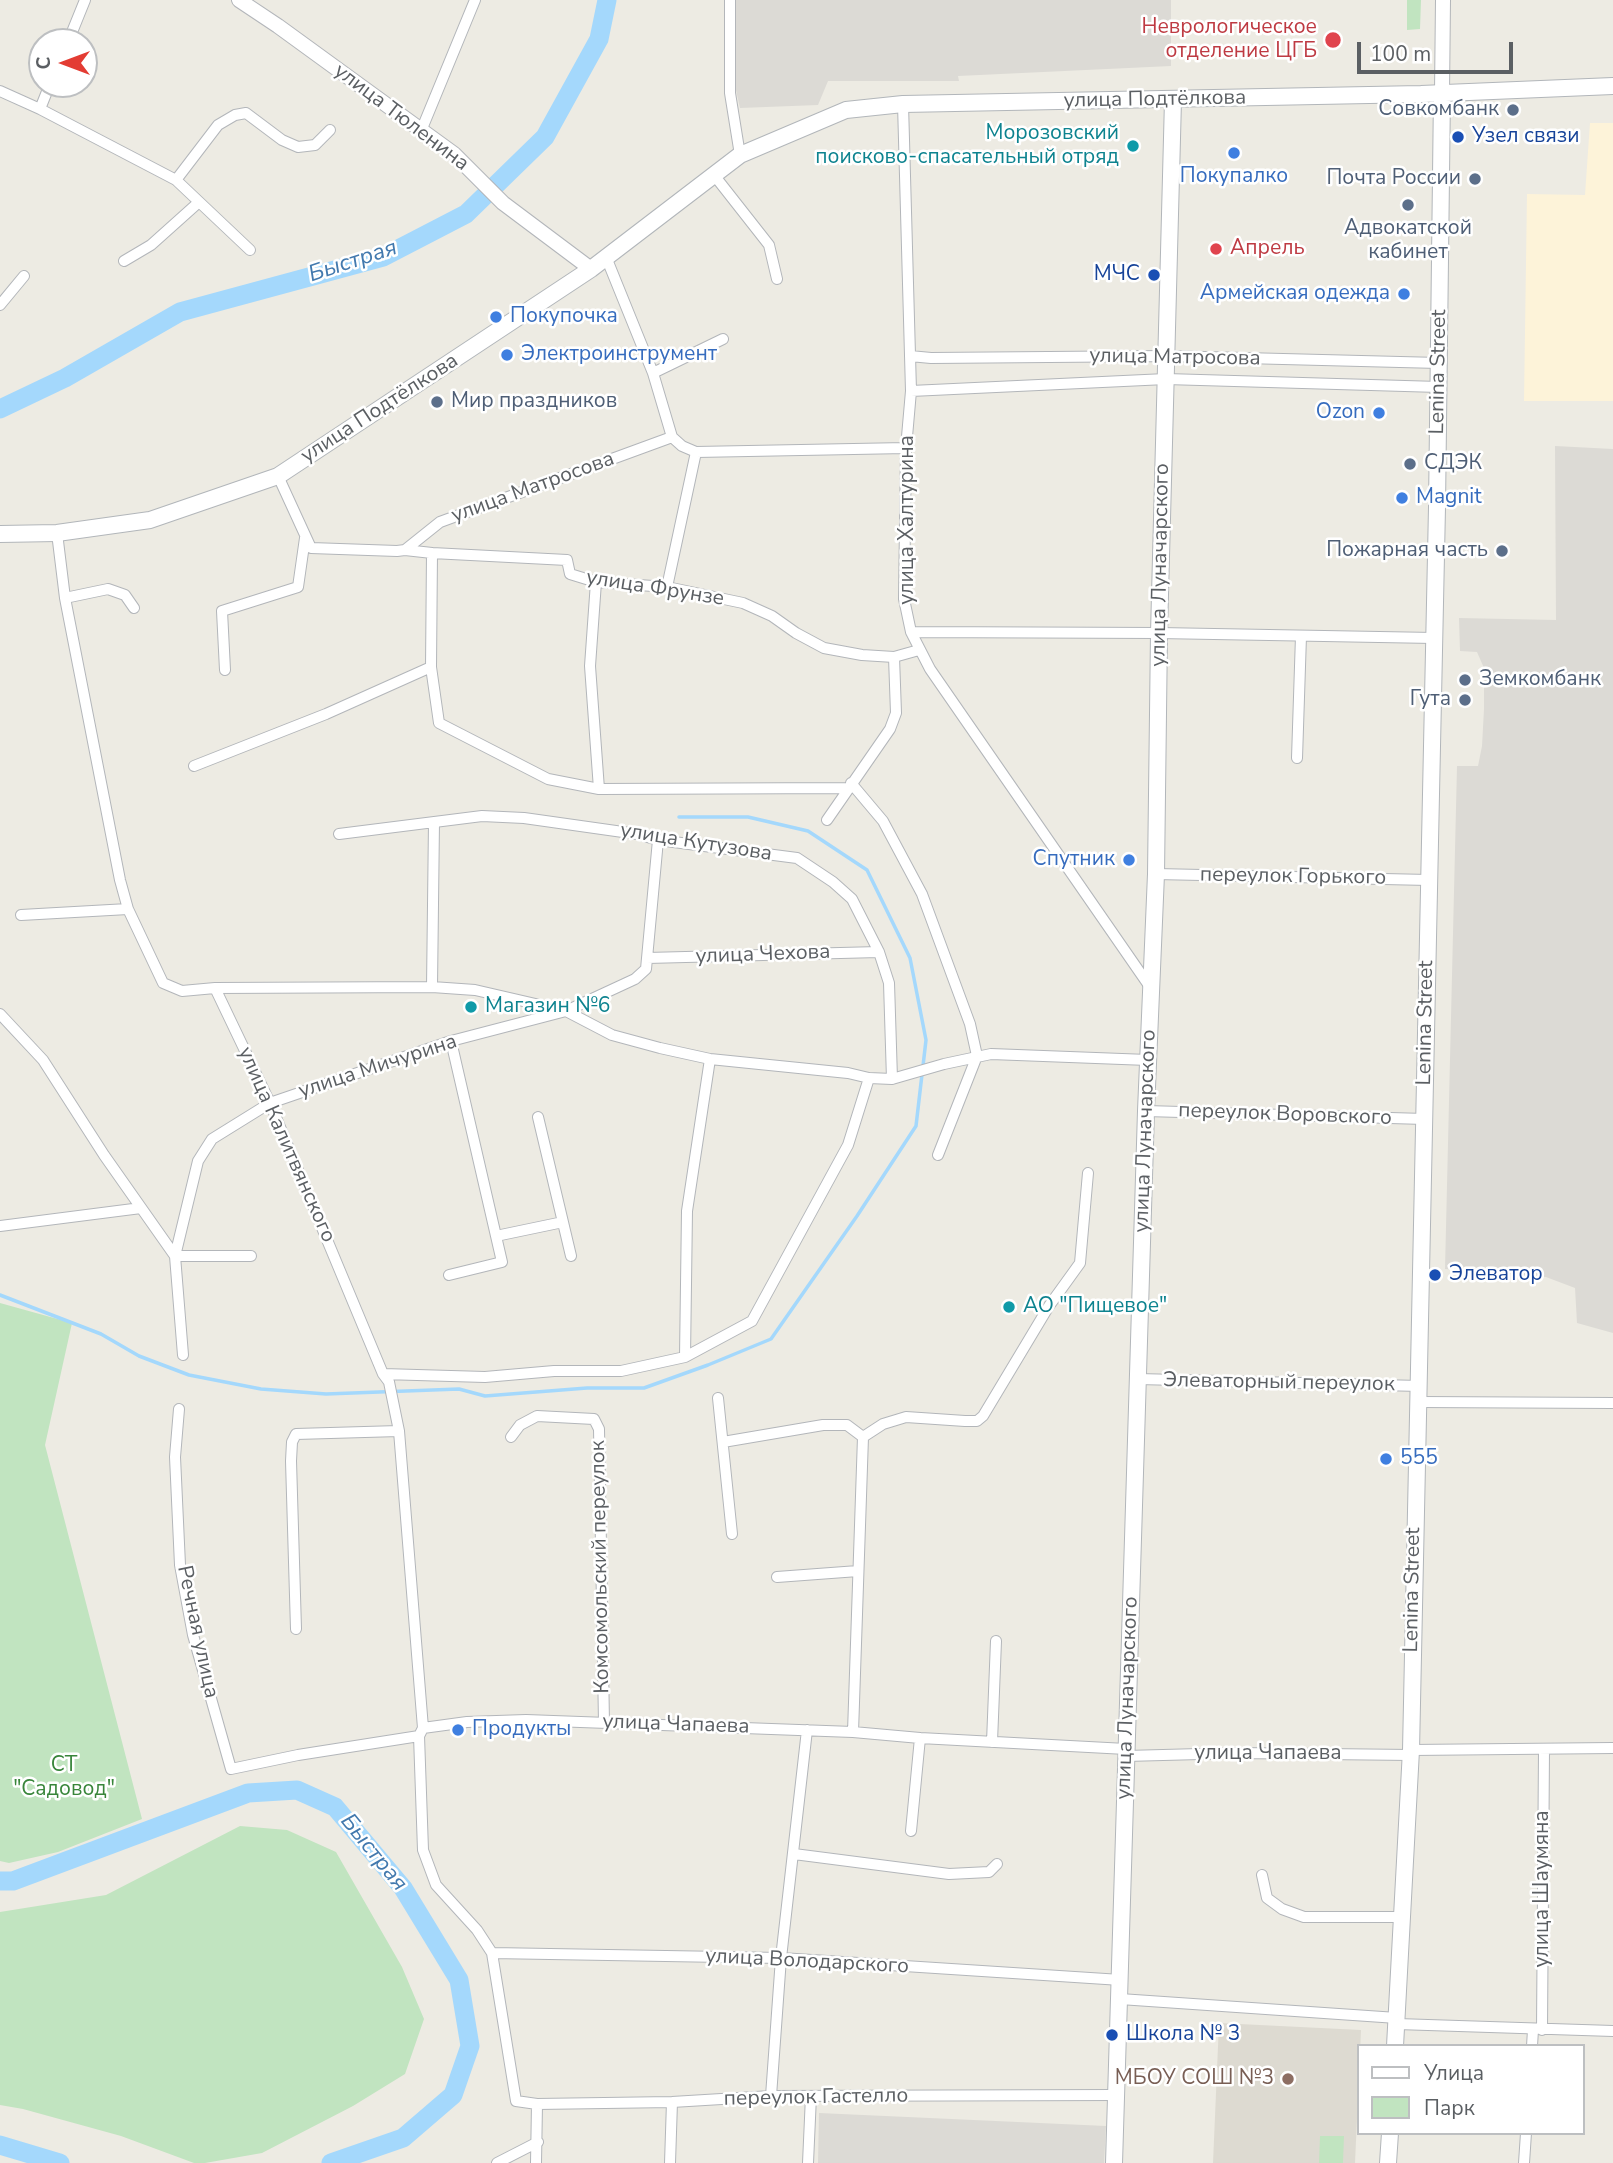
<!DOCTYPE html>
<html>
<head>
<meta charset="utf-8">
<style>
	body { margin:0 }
	#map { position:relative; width:1613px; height:2163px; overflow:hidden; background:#edebe3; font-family:"Nunito Sans",sans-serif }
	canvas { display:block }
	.legend { position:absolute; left:1357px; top:2044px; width:228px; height:91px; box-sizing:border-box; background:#fff; border:2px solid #bdbfc1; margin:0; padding:9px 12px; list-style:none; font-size:21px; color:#5b5f63 }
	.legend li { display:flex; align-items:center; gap:14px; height:35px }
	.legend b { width:35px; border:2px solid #bdbfc1 }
	.north { position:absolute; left:28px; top:28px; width:70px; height:70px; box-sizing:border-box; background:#fff; border:2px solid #bdbfc1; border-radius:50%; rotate:270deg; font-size:19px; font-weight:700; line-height:28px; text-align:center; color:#5b5f63 }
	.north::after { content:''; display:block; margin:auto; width:24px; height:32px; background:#e33c33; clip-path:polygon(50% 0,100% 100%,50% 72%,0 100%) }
	.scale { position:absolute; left:1357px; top:42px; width:156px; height:32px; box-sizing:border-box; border:4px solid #5b5f63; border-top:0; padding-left:9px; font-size:21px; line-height:24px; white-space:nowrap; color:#5b5f63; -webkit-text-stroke:5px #fff; paint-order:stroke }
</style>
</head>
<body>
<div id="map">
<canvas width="1613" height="2163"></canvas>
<ul class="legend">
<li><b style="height:9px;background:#fff"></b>Улица</li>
<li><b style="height:19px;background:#c1e4c0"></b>Парк</li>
</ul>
<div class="north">С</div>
<div class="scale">100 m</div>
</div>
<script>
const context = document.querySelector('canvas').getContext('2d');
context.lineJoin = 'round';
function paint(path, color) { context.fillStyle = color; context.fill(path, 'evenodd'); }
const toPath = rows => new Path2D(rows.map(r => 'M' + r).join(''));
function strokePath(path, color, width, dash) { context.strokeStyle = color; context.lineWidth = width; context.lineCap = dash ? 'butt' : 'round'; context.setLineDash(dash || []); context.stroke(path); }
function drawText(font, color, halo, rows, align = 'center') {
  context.font = font + ' "Nunito Sans",sans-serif'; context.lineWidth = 5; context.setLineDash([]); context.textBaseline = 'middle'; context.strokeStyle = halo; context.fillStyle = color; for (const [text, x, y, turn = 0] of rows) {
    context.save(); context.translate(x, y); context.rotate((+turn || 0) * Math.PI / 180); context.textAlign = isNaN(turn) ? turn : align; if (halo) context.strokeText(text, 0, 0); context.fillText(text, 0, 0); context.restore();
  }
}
const commercial = toPath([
	[1590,123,1613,123,1613,401,1524,401,1527,194,1585,195]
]);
const industrial = toPath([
	[735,0,1171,0,1171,66,958,76,959,81,828,81,818,105,740,108,734,81],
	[1555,446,1613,449,1613,1333,1577,1323,1575,1288,1546,1277,1445,1269,1457,766,1478,766,1482,746,1484,709,1484,668,1477,652,1460,651,1459,618,1556,620],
	[819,2113,1106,2126,1104,2163,818,2163]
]);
const education = toPath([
	[1219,2023,1361,2030,1355,2163,1213,2163]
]);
const green = toPath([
	[1407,0,1421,0,1420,29,1407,30],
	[0,1303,72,1323,45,1445,142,1819,58,1852,9,1863,0,1861],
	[240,1826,287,1830,336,1852,402,1967,424,2019,405,2074,353,2106,262,2153,205,2163,194,2163,121,2136,23,2109,0,2105,0,1912,106,1895],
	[1320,2136,1344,2136,1343,2163,1319,2163]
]);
const stream = toPath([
	[0,1295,101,1334,139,1356,189,1375,261,1389,326,1394,459,1389,485,1396,587,1388,644,1388,708,1365,771,1339,857,1216,916,1126,926,1040,910,958,867,870,808,831,748,817,679,817]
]);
const river = toPath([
	[0,409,65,378,180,312,383,257,466,214,545,137,599,39,607,0],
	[0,1881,13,1881,248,1793,297,1790,335,1807,403,1888,459,1980,470,2046,453,2095,403,2138,331,2163],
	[0,2145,60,2163]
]);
const minor = toPath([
	[730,0,730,93,740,155],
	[68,42,85,0],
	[0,91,40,109,176,180,250,250],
	[903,104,911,391,906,448,904,599,911,632,930,669,1150,987],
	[40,109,50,84],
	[421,131,475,0],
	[714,175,769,245,777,279],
	[176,180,218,125,235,115,246,113,282,140,298,147,315,145,330,130],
	[606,257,653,373,672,437,682,446,696,452,906,448],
	[124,261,151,245,199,202],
	[0,305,24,276],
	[910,356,931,358,1166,356,1439,363],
	[653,373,723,339],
	[911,391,1166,379,1439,387],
	[278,476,311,548,397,551,405,550,440,522,672,437],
	[57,533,65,598,120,880,128,909,163,983,182,991,215,988,270,1103,383,1374,389,1382,399,1431,423,1728],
	[405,550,432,553,431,667,439,723,548,779,599,789,848,788],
	[432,553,567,560,570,574,596,582,667,587,743,603,772,616,796,633,824,648,862,655,894,657,919,650],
	[596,582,590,666,599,789],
	[667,587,696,452],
	[65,598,108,589,125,595,134,608],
	[911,632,1159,633,1434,638],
	[225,670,222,611,298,587,305,538],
	[1297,758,1301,636],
	[194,766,326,714,431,667],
	[851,783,883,821,922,894,970,1024,977,1056,938,1155],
	[827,820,890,729,896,713,894,657],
	[339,834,482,816,524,818,637,834,658,840,797,858,833,882,852,899,879,952,889,983,892,1079],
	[1156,874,1429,880],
	[21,915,128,909],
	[647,958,879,952],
	[432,987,434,822],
	[215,988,432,987,475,990,566,1011,635,979,646,969,658,840],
	[0,1014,43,1060,104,1155,175,1256,183,1355],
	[1146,1111,1425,1119],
	[538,1117,571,1256],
	[0,1226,141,1208],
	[496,1236,563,1222],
	[251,1256,175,1256,198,1161,212,1139,270,1103,451,1041,566,1011,612,1035,660,1048,710,1059,848,1073,869,1078,892,1079,944,1064,991,1054,1148,1060],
	[449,1275,502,1262,451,1041],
	[685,1357,687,1211,710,1059],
	[383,1374,485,1377,554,1371,621,1371,685,1357,752,1321,848,1145,869,1078],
	[1138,1379,1420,1386],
	[718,1398,732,1534],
	[1419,1402,1613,1403],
	[179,1409,175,1457,180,1565,193,1635,231,1769,298,1755,419,1736,423,1728,467,1722,526,1720,853,1732,920,1738,1126,1749],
	[511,1437,520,1425,537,1416,594,1419,599,1429,604,1723],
	[863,1437,883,1424,906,1417,965,1421,977,1421,983,1416,1049,1306,1080,1263,1088,1173],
	[723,1442,823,1425,847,1425,863,1437],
	[777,1577,858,1571],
	[296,1629,291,1461,292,1442,296,1434,399,1431],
	[853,1732,863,1437],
	[419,1736,423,1850,436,1885,477,1930,492,1953,516,2101,537,2104,672,2102,771,2096,1116,2095],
	[992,1742,996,1641],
	[1411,1750,1613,1748],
	[1126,1756,1237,1753,1411,1755],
	[911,1831,920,1738],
	[794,1854,949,1874,989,1872,997,1864],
	[1262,1875,1267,1898,1282,1909,1304,1917,1401,1917],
	[492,1953,781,1958,1121,1980],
	[1120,1999,1397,2018],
	[1397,2024,1613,2031],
	[1542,2030,1544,1749],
	[1532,2046,1533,2030],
	[771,2096,781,1958,807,1730],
	[497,2163,538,2142],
	[536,2163,537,2104],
	[670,2163,672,2102],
	[808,2163,811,2096],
	[1524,2163,1526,2133]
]);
const tertiary = toPath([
	[239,0,278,26,454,154,503,203,591,269],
	[1442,93,1443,0]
]);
const secondary = toPath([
	[0,534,57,533,150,520,278,476,591,269,740,155,846,110,903,104,1421,94,1613,86],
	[1395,2046,1411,1750,1437,507,1442,93],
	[1114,2163,1146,1111,1156,874,1159,633,1173,100],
	[1388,2163,1390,2133]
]);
const markers = [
	[1333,40,9,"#e0444e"],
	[1513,110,7,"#5c6f8a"],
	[1458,137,7,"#1a4fb4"],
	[1133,146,7,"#0f9aa8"],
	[1234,153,7,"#3f7fe0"],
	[1475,179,7,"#5c6f8a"],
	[1408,205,7,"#5c6f8a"],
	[1216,249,7,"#e0444e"],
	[1154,275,7,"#1a4fb4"],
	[1404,294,7,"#3f7fe0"],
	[496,317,7,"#3f7fe0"],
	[507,355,7,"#3f7fe0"],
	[437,402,7,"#5c6f8a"],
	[1379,413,7,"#3f7fe0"],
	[1410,464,7,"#5c6f8a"],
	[1402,498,7,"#3f7fe0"],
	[1502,551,7,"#5c6f8a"],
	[1465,680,7,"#5c6f8a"],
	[1465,700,7,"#5c6f8a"],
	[1129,860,7,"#3f7fe0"],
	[471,1007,7,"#0f9aa8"],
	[1435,1275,7,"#1a4fb4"],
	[1009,1307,7,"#0f9aa8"],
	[1386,1459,7,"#3f7fe0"],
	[458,1730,7,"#3f7fe0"],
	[1112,2035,7,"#1a4fb4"],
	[1288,2079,7,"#8d6e63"]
];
const healthNames = [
	["Неврологическое",1317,28],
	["отделение ЦГБ",1317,52],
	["Апрель",1230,249,"left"]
];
const streetNames = [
	["улица Подтёлкова",1155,100,-1],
	["улица Тюленина",401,118,37],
	["улица Матросова",1175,358,1],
	["Lenina Street",1439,372,-89],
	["улица Подтёлкова",380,409,-33],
	["улица Матросова",533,488,-20],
	["улица Халтурина",908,520,-90],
	["улица Луначарского",1161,565,-89],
	["улица Фрунзе",655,589,9],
	["улица Кутузова",696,843,9],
	["переулок Горького",1293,877,1],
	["улица Чехова",763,955,-2],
	["Lenina Street",1426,1023,-89],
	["улица Мичурина",378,1067,-18],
	["переулок Воровского",1285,1115,2],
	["улица Луначарского",1146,1131,-88],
	["улица Калитвянского",286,1145,66],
	["Элеваторный переулок",1279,1383,1],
	["Комсомольский переулок",601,1567,-91],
	["Lenina Street",1413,1590,-89],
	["Речная улица",197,1632,78],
	["улица Луначарского",1128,1698,-88],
	["улица Чапаева",676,1725,2],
	["улица Чапаева",1268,1754],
	["улица Шаумяна",1543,1889,-90],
	["улица Володарского",807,1962,3],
	["переулок Гастелло",816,2098,-1]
];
const serviceNames = [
	["Совкомбанк",1499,110],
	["Почта России",1461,179],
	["Адвокатской",1408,229,"center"],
	["кабинет",1408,253,"center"],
	["Мир праздников",451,402,"left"],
	["СДЭК",1424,464,"left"],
	["Пожарная часть",1488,551],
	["Земкомбанк",1479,680,"left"],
	["Гута",1451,700]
];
const cultureNames = [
	["Морозовский",1119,134,"right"],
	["поисково-спасательный отряд",1119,158,"right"],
	["Магазин №6",485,1007],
	["АО \"Пищевое\"",1023,1307]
];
const transitNames = [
	["Узел связи",1472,137],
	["МЧС",1140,275,"right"],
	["Элеватор",1449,1275],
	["Школа № 3",1126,2035]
];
const shopNames = [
	["Покупалко",1234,177,"center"],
	["Армейская одежда",1390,294,"right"],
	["Покупочка",510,317],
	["Электроинструмент",521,355],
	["Ozon",1365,413,"right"],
	["Magnit",1416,498],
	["Спутник",1115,860,"right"],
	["555",1400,1459],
	["Продукты",472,1730]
];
const parkNames = [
	["СТ",64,1766],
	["\"Садовод\"",64,1790]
];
const educationNames = [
	["МБОУ СОШ №3",1274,2079]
];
const waterNames = [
	["Быстрая",353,262,-18],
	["Быстрая",373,1853,51]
];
paint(commercial, '#fdf3d9');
paint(industrial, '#dcdad5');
paint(education, '#dddad1');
paint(green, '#c1e4c0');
strokePath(stream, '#a4d8fc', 3.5);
strokePath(river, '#a4d8fc', 19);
strokePath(minor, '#b3b6ba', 12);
strokePath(tertiary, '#b3b6ba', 16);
strokePath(secondary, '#b2b6ba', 18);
strokePath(minor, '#fff', 10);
strokePath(tertiary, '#fff', 14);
strokePath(secondary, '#fff', 16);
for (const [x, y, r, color] of markers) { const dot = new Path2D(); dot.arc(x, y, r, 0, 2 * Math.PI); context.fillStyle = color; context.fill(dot); strokePath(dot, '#fff', 2.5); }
drawText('21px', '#be3a42', '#fff', healthNames, 'right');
drawText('21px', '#5b5f63', '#fff', streetNames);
drawText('21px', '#4e5e75', '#fff', serviceNames, 'right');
drawText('21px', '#0d838f', '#fff', cultureNames, 'left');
drawText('21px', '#164399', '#fff', transitNames, 'left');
drawText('21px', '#366cbe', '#fff', shopNames, 'left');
drawText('21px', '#38853a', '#fff', parkNames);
drawText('21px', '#785e54', '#fff', educationNames, 'right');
drawText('italic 23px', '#4279ae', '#fff', waterNames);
</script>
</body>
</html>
